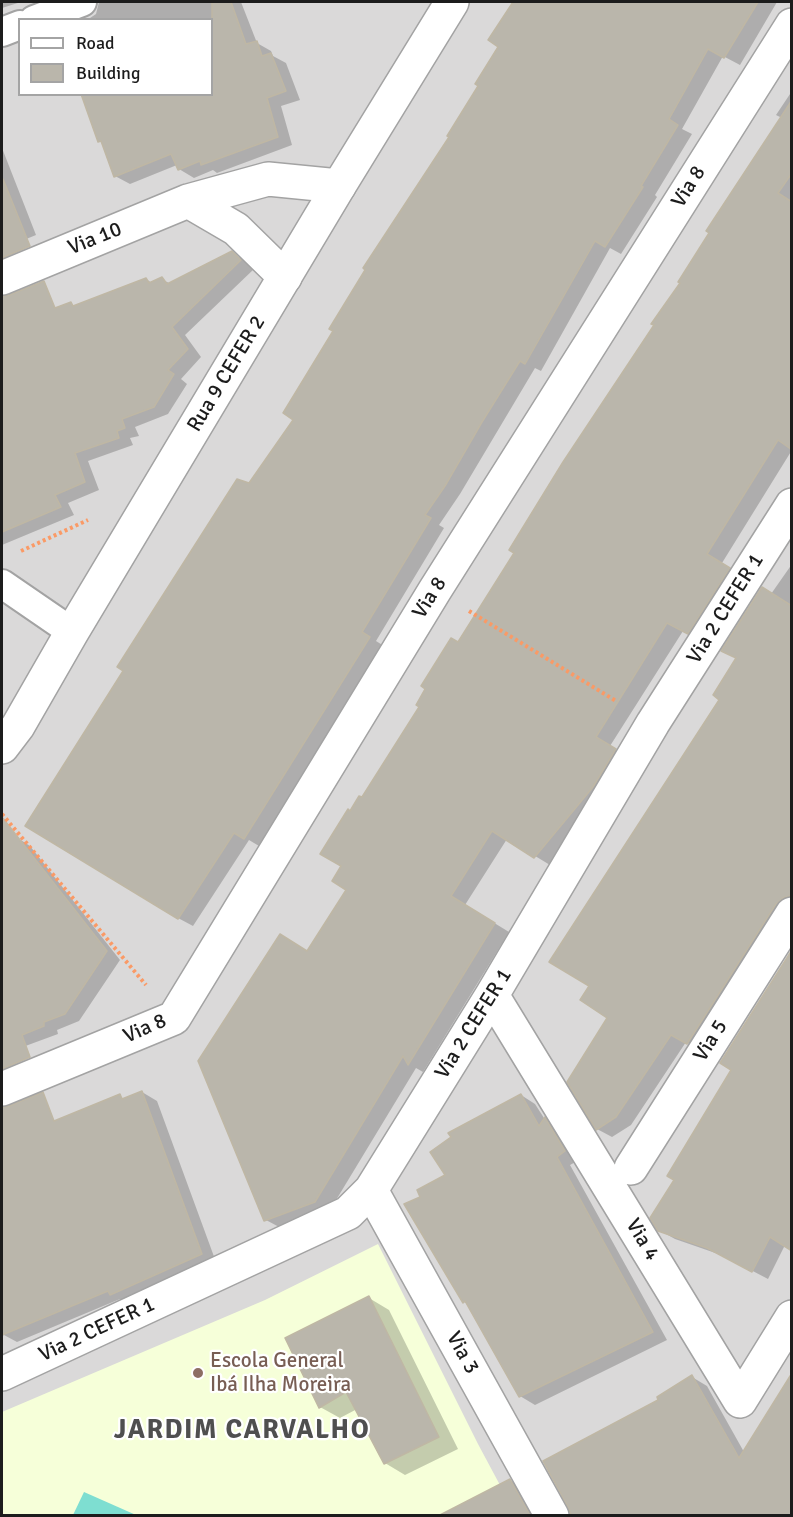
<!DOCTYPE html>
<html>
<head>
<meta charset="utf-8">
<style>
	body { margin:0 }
	#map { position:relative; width:793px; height:1517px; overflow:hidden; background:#eeede2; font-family:Signika,sans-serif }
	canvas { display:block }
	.frame { position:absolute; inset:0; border:3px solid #1c1c1c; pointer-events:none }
	.legend { position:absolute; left:18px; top:18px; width:195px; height:78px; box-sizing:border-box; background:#fff; border:2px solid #a4a4a4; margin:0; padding:8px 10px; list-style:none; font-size:18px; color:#1c1c1c }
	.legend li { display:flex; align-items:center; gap:12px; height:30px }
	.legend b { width:30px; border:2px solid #a4a4a4 }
</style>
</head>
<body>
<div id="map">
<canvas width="793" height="1517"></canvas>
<div class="frame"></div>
<ul class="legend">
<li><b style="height:8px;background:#fff"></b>Road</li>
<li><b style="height:16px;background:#bab6ab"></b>Building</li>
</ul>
</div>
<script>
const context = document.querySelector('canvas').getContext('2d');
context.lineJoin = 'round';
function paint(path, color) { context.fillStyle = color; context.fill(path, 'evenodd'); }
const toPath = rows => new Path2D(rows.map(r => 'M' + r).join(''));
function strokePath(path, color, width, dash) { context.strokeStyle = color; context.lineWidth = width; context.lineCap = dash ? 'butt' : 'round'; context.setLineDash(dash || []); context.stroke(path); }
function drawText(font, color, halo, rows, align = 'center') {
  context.font = font + ' Signika,sans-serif'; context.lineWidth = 4.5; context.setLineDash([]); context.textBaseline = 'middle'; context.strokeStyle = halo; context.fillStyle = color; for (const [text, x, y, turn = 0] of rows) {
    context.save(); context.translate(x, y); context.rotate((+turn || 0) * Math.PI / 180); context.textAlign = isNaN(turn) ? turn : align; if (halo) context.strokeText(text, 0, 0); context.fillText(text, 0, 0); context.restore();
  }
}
const residential = toPath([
	[2,2,791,2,791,1515,2,1516],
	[20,20,212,20,212,94,20,94]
]);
const education = toPath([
	[378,1244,478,1444,516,1515,2,1516,2,1412,265,1300]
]);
const pitch = toPath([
	[84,1492,136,1515,73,1515]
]);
const shadow = toPath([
	[2,2,21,2,2,8],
	[99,2,241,2,257,43,271,51,273,56,286,63,300,100,281,106,292,145,217,173,213,170,194,178,179,169,177,165,130,184,115,176,104,144,99,141,212,94,212,20,87,20,96,14],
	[535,2,777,2,740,65,723,56,682,129,692,134,655,195,657,197,621,254,610,248,541,371,535,368,460,494,439,525,444,528,376,641,384,646,259,846,249,840,193,926,178,918,250,484,295,419,451,136],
	[792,91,792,450,722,563,744,577,703,641,683,631,610,746,630,759,550,865,507,839,465,905,509,932,423,1072,416,1068,330,1210,281,1228,266,1220,308,952,348,889,343,865,351,812,363,799,682,283,782,118,776,115],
	[2,148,36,235,2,249],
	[231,253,246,261,254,269,185,335,201,357,181,379,187,384,168,414,135,427,139,436,130,438,133,445,88,461,99,490,68,503,74,515,2,545,2,328,55,308,57,309,71,304,75,307,146,279,152,283,161,279,171,284],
	[792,564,792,912,703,1052,686,1042,631,1125,612,1137,597,1129,609,1017,591,985,721,699,738,659,771,594],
	[16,837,30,846,120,960,79,1021,57,1030,58,1034,20,1048,16,1046,2,1052,2,843],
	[734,1070,785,1245,768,1279,724,1256,675,1239,659,1230,676,1180],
	[142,1092,157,1101,216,1262,125,1302,120,1299,17,1342,4,1335,2,1336,2,1142,119,1096,126,1100],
	[521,1095,535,1104,544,1118,559,1128,579,1160,570,1165,667,1340,535,1405,520,1396,468,1304,464,1302,422,1198,447,1176],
	[369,1298,389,1310,458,1449,405,1475,385,1463,357,1409,340,1418,320,1407],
	[792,1375,792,1516,582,1516,570,1508,660,1401,692,1377,707,1386,744,1452],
	[510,1480,525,1489,539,1516,443,1516]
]);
const building = toPath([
	[212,2,231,2,246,44,257,41,262,56,271,53,286,91,267,98,278,137,201,165,200,161,178,170,171,154,114,177,101,141,98,142,81,94,212,94,212,2],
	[513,2,758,2,724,58,708,49,669,119,678,125,641,186,643,187,605,247,595,241,525,364,520,361,482,422,445,486,425,515,431,518,362,632,370,637,244,839,234,833,178,919,25,826,123,671,117,667,237,479,249,483,293,420,283,413,333,331,329,329,365,270,363,268,449,137,447,136,478,86,475,84,498,47,488,40,513,2],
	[792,100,792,173,778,193,792,202,792,450,778,440,707,554,730,568,688,634,667,623,596,737,616,749,593,787,534,858,492,831,451,896,495,923,408,1065,403,1056,315,1202,264,1221,198,1061,280,934,307,951,346,890,332,881,341,866,320,854,348,809,350,811,359,796,362,797,419,707,416,705,425,689,421,686,451,638,458,642,514,553,509,550,563,462,654,325,651,324,680,283,678,282,709,233,706,231,792,100],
	[2,179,3,179,30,246,2,258,2,179],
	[232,251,241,260,172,327,188,349,168,370,174,374,154,407,122,419,125,428,117,431,119,438,75,453,85,482,55,495,61,507,2,532,2,296,9,295,44,281,55,308,71,302,73,306,146,278,149,283,162,277,167,284,232,251],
	[762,587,792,606,792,895,783,898,776,904,687,1044,671,1035,616,1117,596,1130,567,1082,607,1018,580,1000,589,986,549,962,719,700,713,695,736,658,721,651,762,587],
	[2,817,107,951,65,1014,44,1022,44,1026,22,1035,30,1057,2,1069,2,817],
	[792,950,792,1251,770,1237,752,1272,707,1248,658,1231,650,1218,674,1180,667,1176,731,1070,720,1063,792,950],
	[142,1091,202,1254,110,1295,108,1291,2,1335,2,1107,9,1106,43,1092,54,1121,120,1094,122,1099,142,1091],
	[521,1094,539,1126,545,1117,565,1151,557,1157,653,1332,519,1397,465,1301,463,1303,404,1204,420,1197,417,1190,445,1175,430,1152,451,1137,448,1133,521,1094],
	[369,1296,439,1437,384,1464,346,1392,319,1408,285,1338,369,1296],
	[792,1373,792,1515,571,1515,568,1507,543,1461,658,1400,657,1397,692,1375,739,1458,792,1373],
	[510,1479,530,1515,440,1515,510,1479]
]);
const path = toPath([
	[21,551,88,520],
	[469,611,616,701],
	[2,814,146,985]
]);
const service = toPath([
	[34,20,82,2],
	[2,32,20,25],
	[2,584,72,632]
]);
const minor = toPath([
	[188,201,236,229,285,277],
	[2,278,188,201,268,179,339,186],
	[492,995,740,1401,792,1317],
	[2,1089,174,1018,435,590,792,25],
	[631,1168,792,914],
	[371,1190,552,1516],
	[2,1374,348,1213,371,1190,492,995,653,723,792,505]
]);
const tertiary = toPath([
	[2,747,18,726,72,632,339,186,452,2]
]);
const markers = [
	[198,1373,6,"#8d6e63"]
];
const streetNames = [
	["Via 8",689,187,-58],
	["Via 10",95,239,-22],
	["Rua 9 CEFER 2",227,374,-59],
	["Via 8",430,598,-58],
	["Via 2 CEFER 1",726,609,-58],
	["Via 2 CEFER 1",474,1024,-58],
	["Via 8",145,1029,-24],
	["Via 5",711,1041,-58],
	["Via 4",642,1240,59],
	["Via 2 CEFER 1",97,1330,-25],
	["Via 3",462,1353,61]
];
const educationNames = [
	["Escola General",210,1361],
	["Ibá Ilha Moreira",210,1385]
];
const districtNames = [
	["JARDIM CARVALHO",242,1431]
];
paint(residential, '#dad9d9');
paint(education, '#f6ffd9');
paint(pitch, '#7eded1');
paint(shadow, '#0003');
paint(building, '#bab6ab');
strokePath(building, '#bfb7a4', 1.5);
strokePath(service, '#a3a3a3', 32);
strokePath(minor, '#a3a3a3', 36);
strokePath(tertiary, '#a3a3a3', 36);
strokePath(path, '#fa9a66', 4, [3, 3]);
strokePath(service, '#fff', 28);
strokePath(minor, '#fff', 33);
strokePath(tertiary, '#fff', 33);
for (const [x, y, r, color] of markers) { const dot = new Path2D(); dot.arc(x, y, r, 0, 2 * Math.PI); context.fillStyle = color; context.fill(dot); strokePath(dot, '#fff', 2); }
drawText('21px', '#1c1c1c', '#fff', streetNames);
drawText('21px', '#785e54', '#fff', educationNames, 'left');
context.letterSpacing = '1.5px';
drawText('bold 27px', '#4f4f4f', '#fff', districtNames);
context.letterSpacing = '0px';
</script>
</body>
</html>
